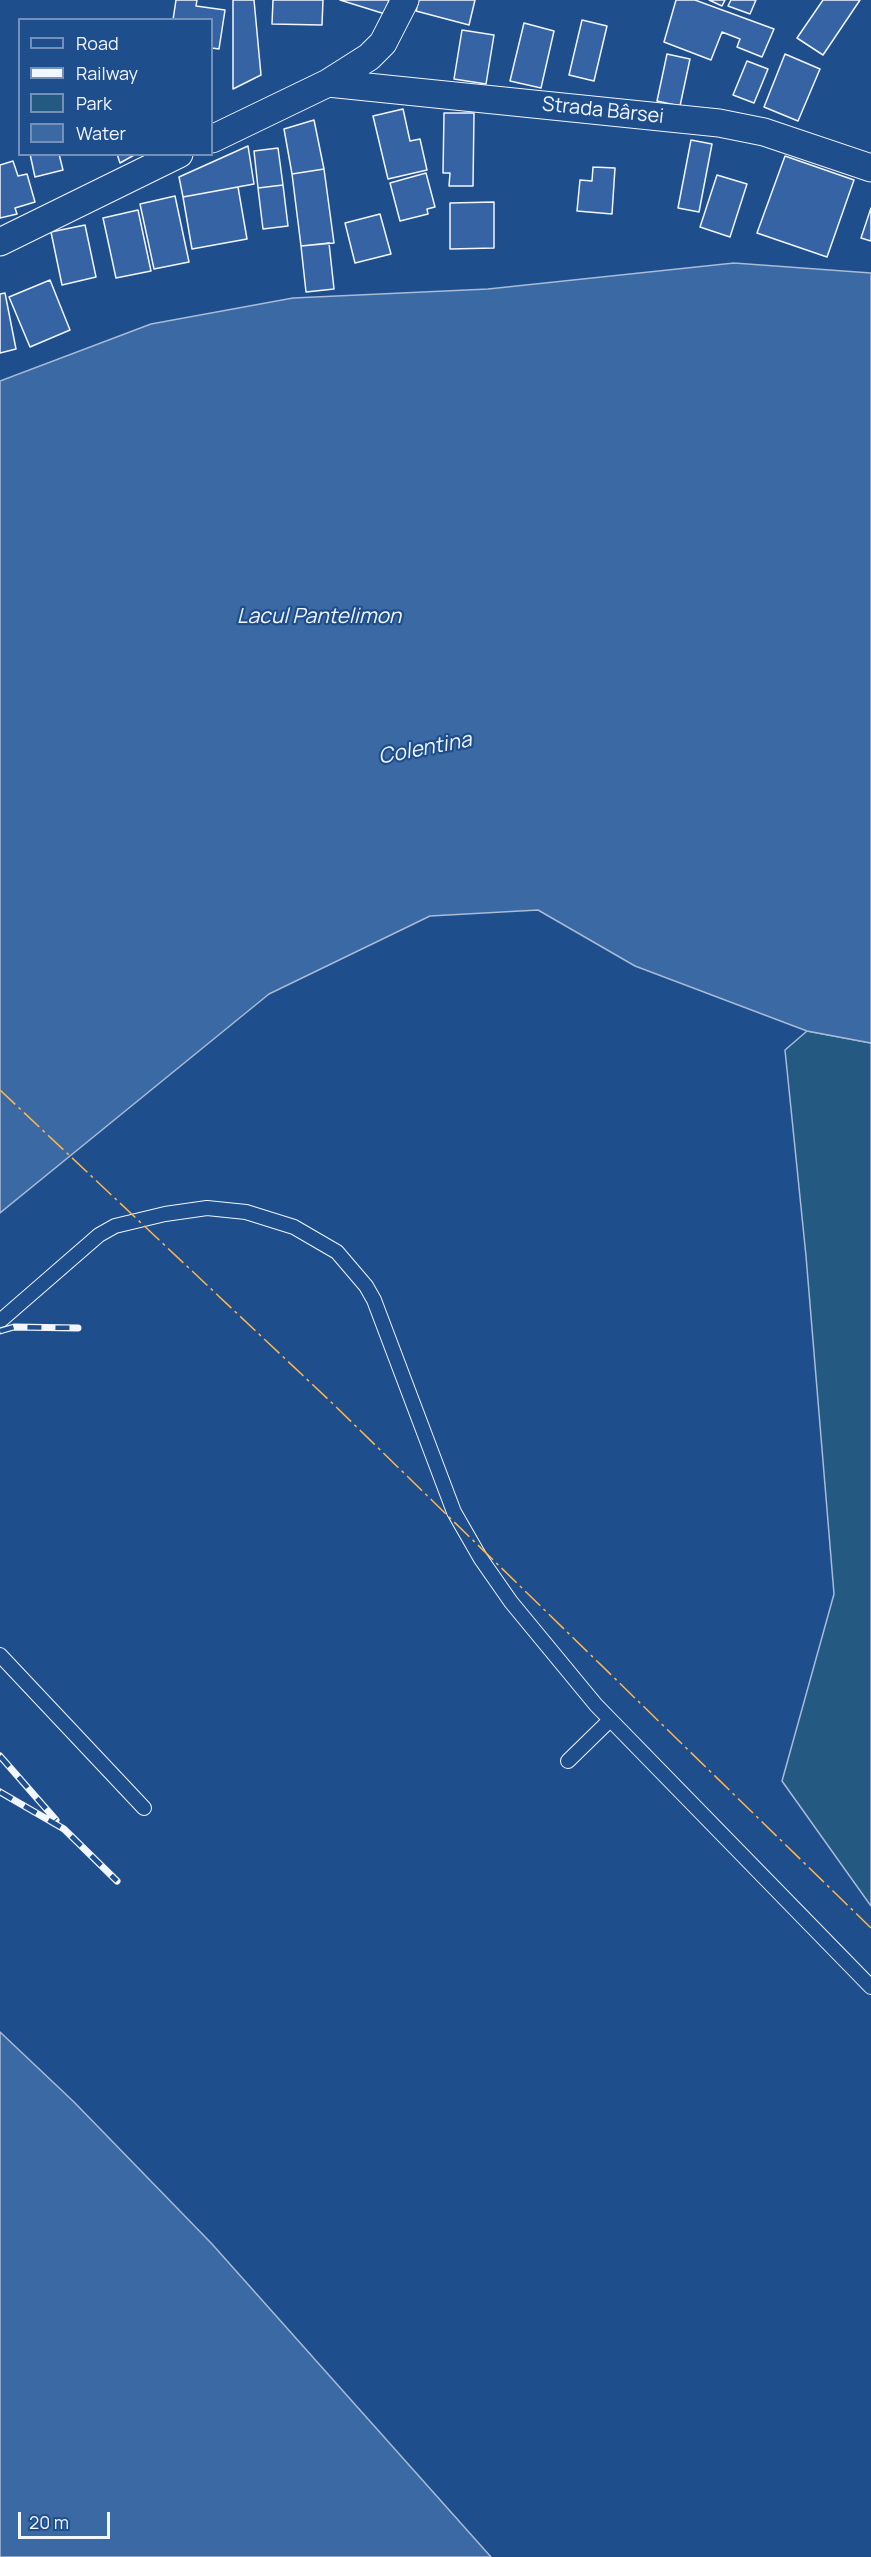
<!DOCTYPE html>
<html>
<head>
<meta charset="utf-8">
<style>
	body { margin:0 }
	#map { position:relative; width:871px; height:2557px; overflow:hidden; background:#1f4e8c; font-family:Manrope,sans-serif }
	canvas { display:block }
	.legend { position:absolute; left:18px; top:18px; width:195px; height:138px; box-sizing:border-box; background:#1f4e8c; border:2px solid #7391ba; margin:0; padding:8px 10px; list-style:none; font-size:18px; color:#f2f6ff }
	.legend li { display:flex; align-items:center; gap:12px; height:30px }
	.legend b { width:30px; border:2px solid #7391ba }
	.scale { position:absolute; left:18px; top:2512px; width:92px; height:27px; box-sizing:border-box; border:3px solid #f2f6ff; border-top:0; padding-left:8px; font-size:18px; line-height:21px; white-space:nowrap; color:#f2f6ff; -webkit-text-stroke:4px #1f4e8c; paint-order:stroke }
</style>
</head>
<body>
<div id="map">
<canvas width="871" height="2557"></canvas>
<ul class="legend">
<li><b style="height:8px;background:#1f4e8c"></b>Road</li>
<li><b style="height:8px;background:#f2f6ff"></b>Railway</li>
<li><b style="height:16px;background:#245a82"></b>Park</li>
<li><b style="height:16px;background:#3b69a3"></b>Water</li>
</ul>
<div class="scale">20 m</div>
</div>
<script>
const context = document.querySelector('canvas').getContext('2d');
context.lineJoin = 'round';
function paint(path, color) { context.fillStyle = color; context.fill(path, 'evenodd'); }
const toPath = rows => new Path2D(rows.map(r => 'M' + r).join(''));
function strokePath(path, color, width, dash) { context.strokeStyle = color; context.lineWidth = width; context.lineCap = dash ? 'butt' : 'round'; context.setLineDash(dash || []); context.stroke(path); }
function drawText(font, color, halo, rows, align = 'center') {
  context.font = font + ' Manrope,sans-serif'; context.lineWidth = 4.5; context.setLineDash([]); context.textBaseline = 'middle'; context.strokeStyle = halo; context.fillStyle = color; for (const [text, x, y, turn = 0] of rows) {
    context.save(); context.translate(x, y); context.rotate((+turn || 0) * Math.PI / 180); context.textAlign = isNaN(turn) ? turn : align; if (halo) context.strokeText(text, 0, 0); context.fillText(text, 0, 0); context.restore();
  }
}
const green = toPath([
	[807,1031,871,1043,871,1906,782,1781,834,1594,806,1256,785,1050,807,1031]
]);
const water = toPath([
	[734,263,871,273,871,1043,807,1031,635,966,538,910,430,916,269,994,0,1213,0,381,151,324,293,298,488,289,734,263],
	[0,2032,74,2102,212,2244,491,2557,0,2557,0,2032]
]);
const building = toPath([
	[176,0,197,0,196,6,225,10,219,49,212,48,212,20,173,20,176,0],
	[233,0,254,0,261,75,233,89,233,0],
	[273,0,323,0,322,25,272,24,273,0],
	[340,0,389,0,385,14,340,0],
	[419,0,475,0,469,25,416,11,419,0],
	[676,0,695,0,774,29,762,57,737,47,740,39,722,32,711,60,664,42,676,0],
	[709,0,725,0,722,6,709,0],
	[731,0,756,0,750,14,728,6,731,0],
	[823,0,860,0,823,55,797,38,823,0],
	[582,20,607,26,594,81,569,75,582,20],
	[524,23,554,31,541,88,510,81,524,23],
	[462,30,494,35,486,84,454,79,462,30],
	[667,54,690,59,680,106,657,101,667,54],
	[785,54,820,69,798,121,764,107,785,54],
	[747,61,768,69,754,103,733,95,747,61],
	[403,109,410,141,420,139,427,170,388,179,373,116,403,109],
	[444,113,474,113,473,186,449,186,450,173,443,173,444,113],
	[314,120,324,169,292,174,284,129,314,120],
	[691,140,712,144,699,212,678,208,691,140],
	[248,146,254,184,183,197,179,177,248,146],
	[278,148,283,185,258,188,254,151,278,148],
	[30,154,59,154,63,170,35,177,30,154],
	[117,154,136,154,120,163,117,154],
	[785,156,854,180,827,257,757,233,785,156],
	[13,161,18,176,27,174,35,202,15,208,17,214,0,218,0,165,13,161],
	[593,167,615,168,612,214,577,211,580,180,592,181,593,167],
	[324,169,334,243,301,246,292,174,324,169],
	[426,173,435,207,427,209,428,214,400,221,390,183,426,173],
	[717,175,747,184,730,237,700,227,717,175],
	[283,185,288,226,263,229,258,188,283,185],
	[238,187,247,239,192,249,183,197,238,187],
	[175,196,189,262,154,269,140,204,175,196],
	[494,202,494,248,450,249,450,203,494,202],
	[871,208,871,241,861,238,871,208],
	[138,210,151,271,116,278,103,218,138,210],
	[380,214,391,254,355,263,345,223,380,214],
	[85,225,96,277,62,285,51,232,85,225],
	[329,243,334,289,306,292,301,246,329,243],
	[50,280,70,330,30,347,9,297,50,280],
	[5,293,16,349,0,353,0,294,5,293]
]);
const service = toPath([
	[0,1321,99,1235,115,1226,165,1214,207,1208,246,1212,294,1227,337,1252,366,1286,374,1300,454,1512,481,1559,511,1602,596,1705,871,1987],
	[0,1655,144,1808],
	[568,1761,610,1720]
]);
const minor = toPath([
	[328,83,719,123,764,132,871,168],
	[212,139,328,83,369,57,383,43,405,0],
	[0,242,179,154]
]);
const rail = toPath([
	[0,1331,14,1327,78,1328],
	[0,1756,56,1820],
	[0,1792,64,1829,117,1881]
]);
const power = toPath([
	[0,1090,330,1401,871,1928]
]);
const streetNames = [
	["Strada Bârsei",603,111,6]
];
const waterNames = [
	["Lacul Pantelimon",319,617],
	["Colentina",425,749,-11]
];
paint(green, '#245a82');
strokePath(green, '#a8bbd7', 1.5);
paint(water, '#3b69a3');
strokePath(water, '#a8bbd7', 1.5);
paint(building, '#3563a3');
strokePath(building, '#f2f6ff', 1.5);
strokePath(service, '#f2f6ff', 16);
strokePath(minor, '#f2f6ff', 29);
strokePath(service, '#1f4e8c', 14);
strokePath(minor, '#1f4e8c', 27);
strokePath(rail, '#f2f6ff', 7);
strokePath(rail, '#1f4e8c', 4.5, [14]);
strokePath(power, '#ffb74d', 1.5, [21, 4.5, 3, 4.5]);
drawText('20px', '#f2f6ff', '#1f4e8c', streetNames);
drawText('italic 21px', '#f2f6ff', '#1f4e8c', waterNames);
</script>
</body>
</html>
